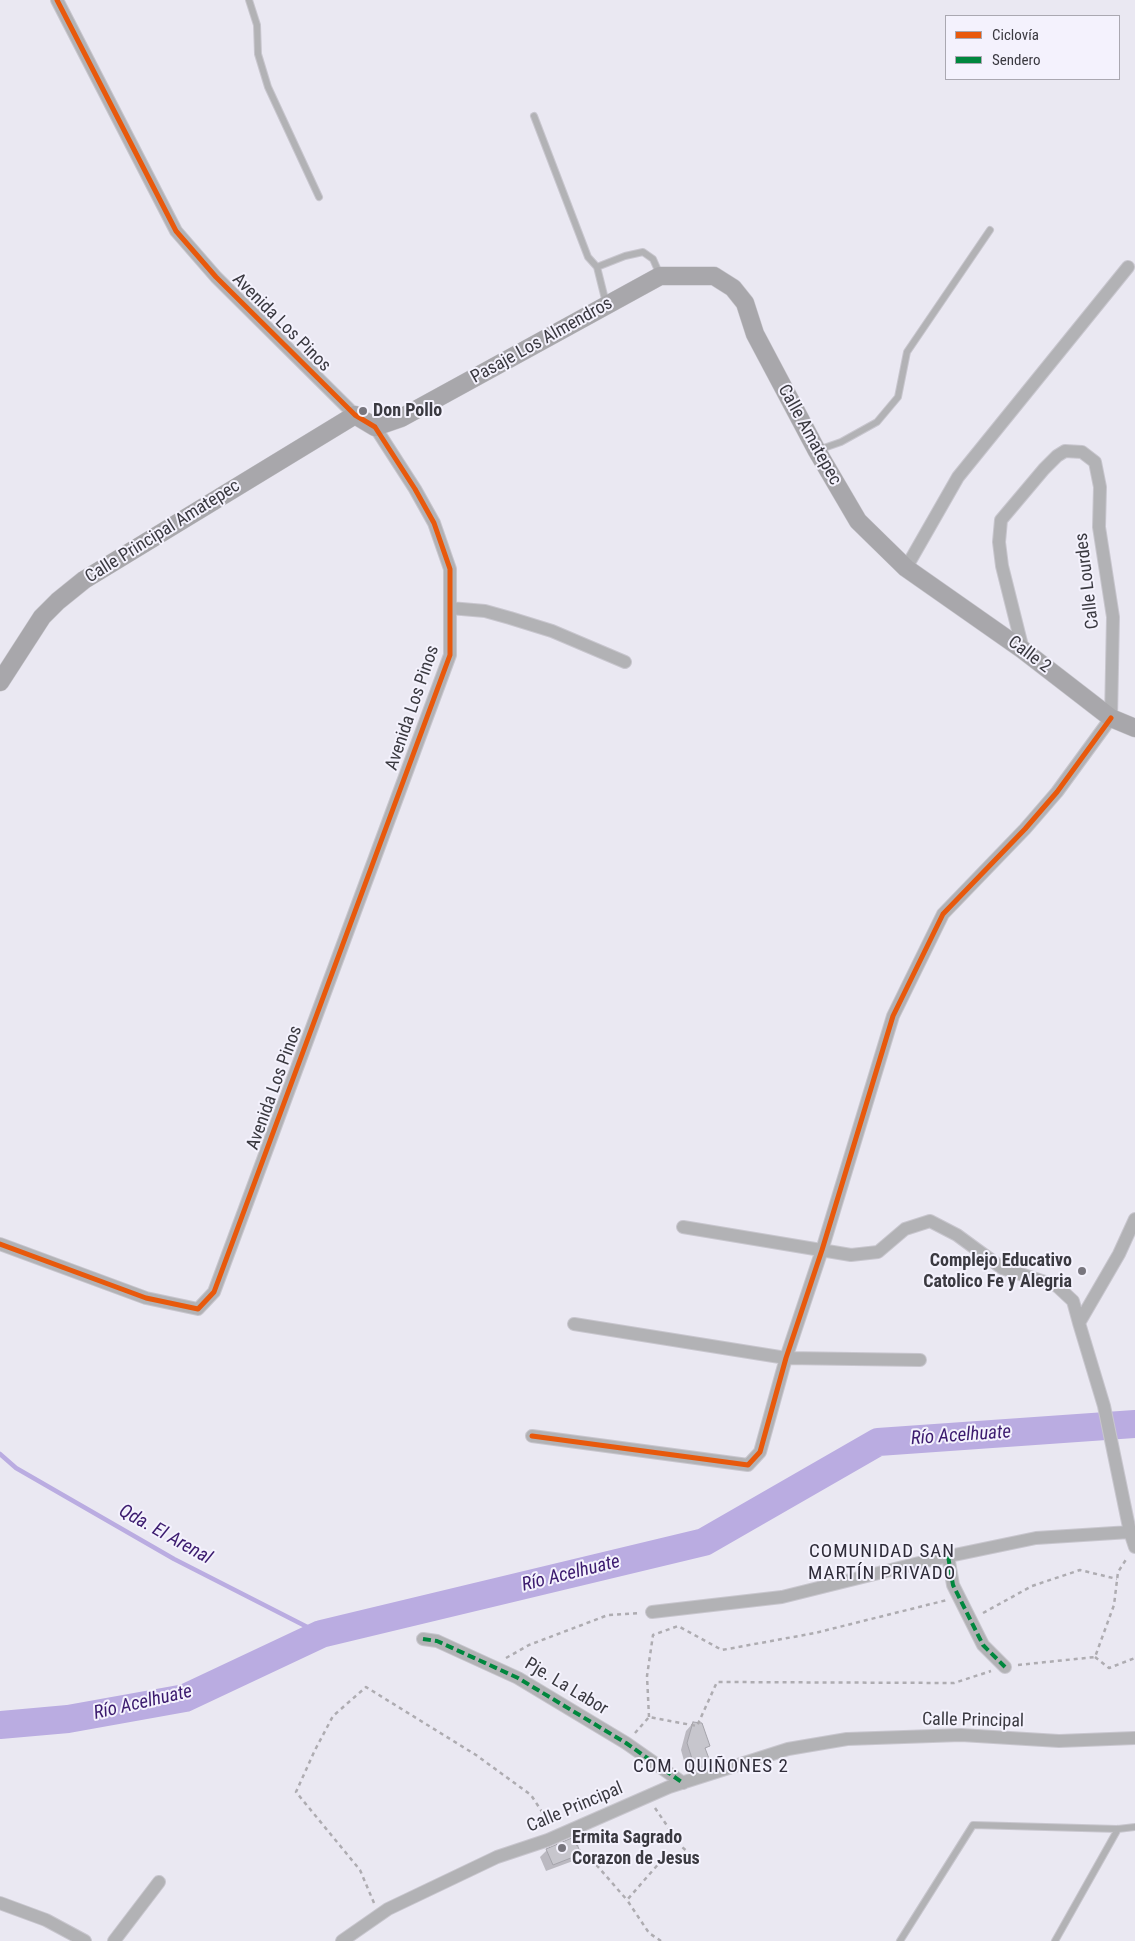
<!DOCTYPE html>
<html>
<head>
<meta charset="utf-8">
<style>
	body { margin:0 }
	#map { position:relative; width:1135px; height:1941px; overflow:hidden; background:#eae8f2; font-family:"Roboto Condensed",sans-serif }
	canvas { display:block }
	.legend { position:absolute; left:945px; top:15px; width:175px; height:65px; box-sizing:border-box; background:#f4f2fd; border:1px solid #aaa8b1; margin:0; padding:6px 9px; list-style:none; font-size:15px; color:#3a3940 }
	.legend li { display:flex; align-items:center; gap:10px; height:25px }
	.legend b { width:25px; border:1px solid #aaa8b1 }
</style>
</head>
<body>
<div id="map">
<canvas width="1135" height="1941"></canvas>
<ul class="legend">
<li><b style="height:6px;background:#e8590c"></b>Ciclovía</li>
<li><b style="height:6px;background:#00873e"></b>Sendero</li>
</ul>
</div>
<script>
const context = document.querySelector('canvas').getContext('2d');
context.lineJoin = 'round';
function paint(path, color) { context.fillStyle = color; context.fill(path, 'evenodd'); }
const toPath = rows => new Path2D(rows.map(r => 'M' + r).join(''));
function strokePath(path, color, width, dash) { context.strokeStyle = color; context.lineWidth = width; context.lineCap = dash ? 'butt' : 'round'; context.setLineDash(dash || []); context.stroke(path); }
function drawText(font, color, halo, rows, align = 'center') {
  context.font = font + ' "Roboto Condensed",sans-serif'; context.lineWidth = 4; context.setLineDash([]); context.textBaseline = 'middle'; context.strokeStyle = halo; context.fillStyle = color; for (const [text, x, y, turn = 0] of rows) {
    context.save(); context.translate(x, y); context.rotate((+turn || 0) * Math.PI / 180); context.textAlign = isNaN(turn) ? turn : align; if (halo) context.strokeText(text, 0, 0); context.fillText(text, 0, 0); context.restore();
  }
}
const shadow = toPath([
	[693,1723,709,1745,704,1750,710,1764,703,1771,688,1775,681,1750,686,1731],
	[547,1850,580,1854,573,1861,546,1871,540,1857]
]);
const stream = toPath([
	[0,1454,16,1468,174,1559,321,1634]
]);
const river = toPath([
	[0,1725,68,1719,185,1698,321,1634,704,1542,878,1442,1135,1424]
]);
const building = toPath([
	[693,1722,702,1723,710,1746,705,1748,711,1764,695,1768,687,1743,693,1722],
	[574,1837,581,1854,553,1865,546,1849,574,1837]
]);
const path = toPath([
	[983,1613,1032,1586,1080,1570,1117,1579],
	[1095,1657,1109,1668,1135,1658],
	[506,1658,529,1645,608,1615,639,1613],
	[1018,1665,1095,1657,1114,1605,1118,1572,1127,1558],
	[649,1717,647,1676,653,1635,678,1626,722,1650,815,1633,947,1600],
	[635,1733,649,1717,697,1726,717,1682,954,1683,991,1671],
	[655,1808,681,1846,691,1855,661,1861,627,1900,649,1933,661,1941],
	[576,1842,581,1854,593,1861,627,1900],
	[374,1903,360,1870,296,1792,315,1750,333,1716,366,1687,476,1755,531,1795,550,1824]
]);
const lane = toPath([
	[249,0,257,25,258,54,268,87,319,197],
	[534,116,588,257,597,267,606,303],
	[597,267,625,256,643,252,653,259,660,275],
	[818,450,841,442,877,422,898,397,907,352,990,230],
	[900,1941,973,1825,1118,1829,1135,1827],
	[1055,1941,1118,1829]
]);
const street = toPath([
	[57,0,176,231,216,277,355,415],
	[906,568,958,477,1128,267],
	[450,608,485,611,510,618,552,631,625,662],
	[683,1227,851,1255,878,1252,905,1229,930,1221,957,1235,1002,1268,1057,1286,1073,1301,1079,1323,1104,1406,1130,1532,1135,1547],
	[0,1244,146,1298,198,1309,214,1292,450,655,450,569,434,523,415,489,375,427],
	[1079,1323,1119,1254,1135,1219],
	[574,1324,786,1358,920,1360],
	[532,1436,748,1465,760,1452,786,1358,822,1250,893,1016,943,914,1025,829,1057,792,1111,718,1113,617,1099,527,1100,487,1095,462,1082,452,1065,451,1057,456,1044,469,1001,520,999,542,1002,566,1023,650],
	[948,1556,953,1585,983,1645,1005,1667],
	[652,1612,782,1597,935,1559,1036,1538,1130,1532],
	[423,1639,437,1641,518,1678,626,1743,683,1783],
	[0,1903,46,1920,85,1941],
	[114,1941,159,1882],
	[342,1941,388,1909,497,1857,548,1840,669,1787,788,1749,847,1739,961,1735,1059,1741,1135,1738]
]);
const secondary = toPath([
	[0,682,42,617,58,601,84,580,355,415,375,427,401,418,660,276,714,276,733,288,745,303,755,334,817,451,858,521,906,568,1023,650,1111,718,1135,728]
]);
const quiet = toPath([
	[948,1556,953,1585,983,1645,1005,1667],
	[423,1639,437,1641,518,1678,626,1743,683,1783]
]);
const cycleway = toPath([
	[0,1244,146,1298,198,1309,214,1292,450,655,450,569,434,523,415,489,375,427,355,415,216,277,176,231,57,0],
	[532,1436,748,1465,760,1452,786,1358,822,1250,893,1016,943,914,1025,829,1057,792,1111,718]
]);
const markers = [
	[363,411,5,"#78767e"],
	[1082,1271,5,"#78767e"],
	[562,1848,5,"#78767e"]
];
const streetNames = [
	["Avenida Los Pinos",281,323,45],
	["Pasaje Los Almendros",542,341,-29],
	["Calle Amatepec",809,435,61],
	["Calle Principal Amatepec",163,532,-32],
	["Calle Lourdes",1088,581,-97],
	["Calle 2",1029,655,37],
	["Avenida Los Pinos",413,708,-71],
	["Avenida Los Pinos",275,1088,-70],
	["Pje. La Labor",566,1687,31],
	["Calle Principal",973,1721,1],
	["Calle Principal",575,1808,-23]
];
const poiNames = [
	["Don Pollo",373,411],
	["Complejo Educativo",1072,1261,"right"],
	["Catolico Fe y Alegria",1072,1282,"right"],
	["Ermita Sagrado",572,1838],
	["Corazon de Jesus",572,1859]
];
const waterNames = [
	["Río Acelhuate",961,1436,-4],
	["Qda. El Arenal",165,1535,29],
	["Río Acelhuate",571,1574,-14],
	["Río Acelhuate",143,1703,-13]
];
const neighbourhoodNames = [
	["COMUNIDAD SAN",882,1552],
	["MARTÍN PRIVADO",882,1574],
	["COM. QUIÑONES 2",711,1767]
];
paint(shadow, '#0003');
strokePath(stream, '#baace1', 4.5);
strokePath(river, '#baace1', 28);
paint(building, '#c7c6cd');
strokePath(building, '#a4a3aa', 1);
strokePath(lane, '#c8c6ce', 8);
strokePath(street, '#c8c6ce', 14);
strokePath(secondary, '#c8c6ce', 19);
strokePath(path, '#aeacb1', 2.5, [4, 4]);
strokePath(lane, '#b2b2b5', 6);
strokePath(street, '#b2b2b5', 12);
strokePath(secondary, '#a8a7ab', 18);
strokePath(quiet, '#00873e', 4, [8, 4]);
strokePath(cycleway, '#e8590c', 5);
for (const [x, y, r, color] of markers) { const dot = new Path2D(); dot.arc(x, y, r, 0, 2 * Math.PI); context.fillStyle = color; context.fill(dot); strokePath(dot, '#f4f2fd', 2); }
drawText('18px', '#3a3940', '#f4f2fd', streetNames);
drawText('bold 18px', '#3a3940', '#f4f2fd', poiNames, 'left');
drawText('italic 19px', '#3b1a6e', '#f4f2fd', waterNames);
context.letterSpacing = '1px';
drawText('19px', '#2f2c39', '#f4f2fd', neighbourhoodNames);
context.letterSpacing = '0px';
</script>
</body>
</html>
